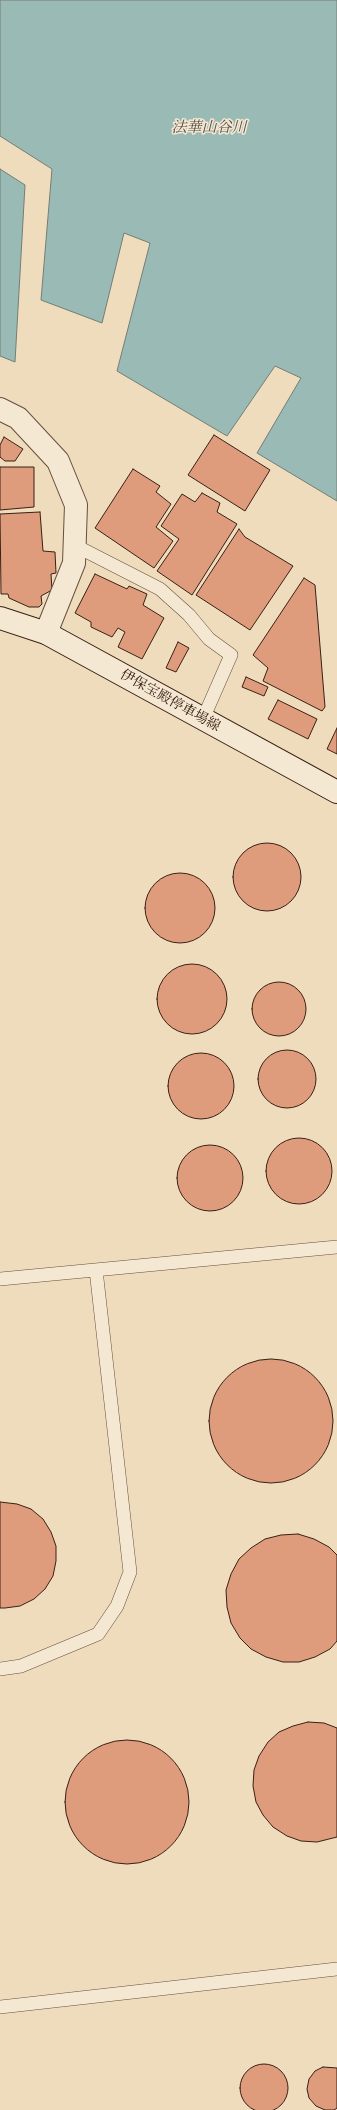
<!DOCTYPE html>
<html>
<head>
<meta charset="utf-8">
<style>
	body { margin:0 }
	canvas { display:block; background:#eedcbc }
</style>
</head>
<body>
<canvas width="337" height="2110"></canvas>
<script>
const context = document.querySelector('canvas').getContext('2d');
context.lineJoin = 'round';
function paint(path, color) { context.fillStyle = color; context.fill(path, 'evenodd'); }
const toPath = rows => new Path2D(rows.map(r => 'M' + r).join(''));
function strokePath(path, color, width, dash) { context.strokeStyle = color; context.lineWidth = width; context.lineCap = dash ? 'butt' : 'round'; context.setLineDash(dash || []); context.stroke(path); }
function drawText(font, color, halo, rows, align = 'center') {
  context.font = font + ' "Gentium Book Plus","Noto Serif JP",serif'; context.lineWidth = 3; context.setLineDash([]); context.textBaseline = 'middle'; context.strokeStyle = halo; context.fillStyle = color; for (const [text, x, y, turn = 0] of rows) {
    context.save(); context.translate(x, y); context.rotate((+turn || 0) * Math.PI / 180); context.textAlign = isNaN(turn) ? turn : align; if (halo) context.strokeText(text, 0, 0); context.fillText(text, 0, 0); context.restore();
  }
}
const water = toPath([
	[0,0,337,0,337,501,257,453,301,378,275,366,227,436,117,371,150,243,124,233,102,323,41,300,52,169,0,136,0,0],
	[0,169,25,185,15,362,0,356,0,169]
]);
const building = toPath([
	[214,435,270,470,245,511,188,475,214,435],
	[4,437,23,449,15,461,5,461,0,457,0,445,4,437],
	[0,467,34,467,34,507,0,510,0,467],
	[133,469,160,486,156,492,171,504,156,527,173,541,154,568,95,528,133,469],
	[202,493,220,503,217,512,237,524,192,595,157,571,179,539,161,526,182,494,195,502,202,493],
	[40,512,43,551,55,552,56,573,51,574,52,590,41,596,42,604,39,607,29,607,9,598,8,594,1,594,0,514,40,512],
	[239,529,245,537,293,566,250,630,196,595,239,529],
	[95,574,127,589,129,586,147,594,143,605,164,618,142,659,118,647,125,632,118,628,112,637,91,627,91,622,75,613,95,574],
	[304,578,315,585,325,707,322,711,263,681,268,668,253,655,304,578],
	[178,642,189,648,176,672,166,668,178,642],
	[246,677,268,687,264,696,242,687,246,677],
	[278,700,317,719,308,739,268,719,278,700],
	[337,728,337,754,327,749,337,728],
	'233 877a34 34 0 1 1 68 0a34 34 0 1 1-68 0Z',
	'145 908a35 35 0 1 1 70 0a35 35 0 1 1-70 0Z',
	'157 999a35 35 0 1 1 70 0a35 35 0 1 1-70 0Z',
	'252 1009a27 27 0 1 1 54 0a27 27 0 1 1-54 0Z',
	'258 1079a29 29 0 1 1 58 0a29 29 0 1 1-58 0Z',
	'168 1086a33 33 0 1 1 66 0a33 33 0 1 1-66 0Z',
	'266 1171a33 33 0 1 1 66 0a33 33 0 1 1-66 0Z',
	'177 1178a33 33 0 1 1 66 0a33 33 0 1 1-66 0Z',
	'209 1421a62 62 0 1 1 124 0a62 62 0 1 1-124 0Z',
	[0,1502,17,1504,31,1509,43,1519,51,1532,56,1546,56,1561,53,1576,45,1589,34,1599,20,1606,5,1608,0,1608,0,1502],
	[298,1534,314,1539,329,1547,337,1555,337,1641,330,1649,315,1657,299,1662,283,1662,266,1657,251,1649,240,1638,231,1623,227,1607,226,1590,231,1574,239,1559,251,1548,265,1539,281,1535,298,1534],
	[308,1722,324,1723,337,1728,337,1837,317,1842,301,1841,287,1836,273,1827,263,1815,256,1802,253,1786,254,1770,259,1756,268,1742,279,1732,293,1726,308,1722],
	'65 1802a62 62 0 1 1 124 0a62 62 0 1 1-124 0Z',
	'240 2088a24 24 0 1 1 48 0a24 24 0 1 1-48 0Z',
	[323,2067,337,2068,337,2108,334,2110,325,2110,316,2106,309,2098,307,2089,309,2079,315,2071,323,2067]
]);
const lane = toPath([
	[74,545,160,589,189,615,209,639,231,655,203,719],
	[0,1279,337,1247],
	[0,1669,21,1666,98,1634,117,1606,130,1572,96,1270],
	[0,2007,337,1969]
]);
const street = toPath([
	[0,409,18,418,58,461,76,505,74,563,46,633]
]);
const secondary = toPath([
	[0,618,46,633,337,792]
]);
const streetNames = [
	["伊保宝殿停車場線",170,701,29]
];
const waterNames = [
	["法華山谷川",209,128]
];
paint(water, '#9abbb5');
strokePath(water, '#747d75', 1);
paint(building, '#de9c7c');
strokePath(building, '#3a2015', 1);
strokePath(lane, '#674f3f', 14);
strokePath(street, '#674f3f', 24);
strokePath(secondary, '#3a2015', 24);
strokePath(lane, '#f4e8d3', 13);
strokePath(street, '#f4e8d3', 22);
strokePath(secondary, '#f4e8d3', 22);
drawText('14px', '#3a2015', '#f4e8d3', streetNames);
drawText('italic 15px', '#574e45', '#f4e8d3', waterNames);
</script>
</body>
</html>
